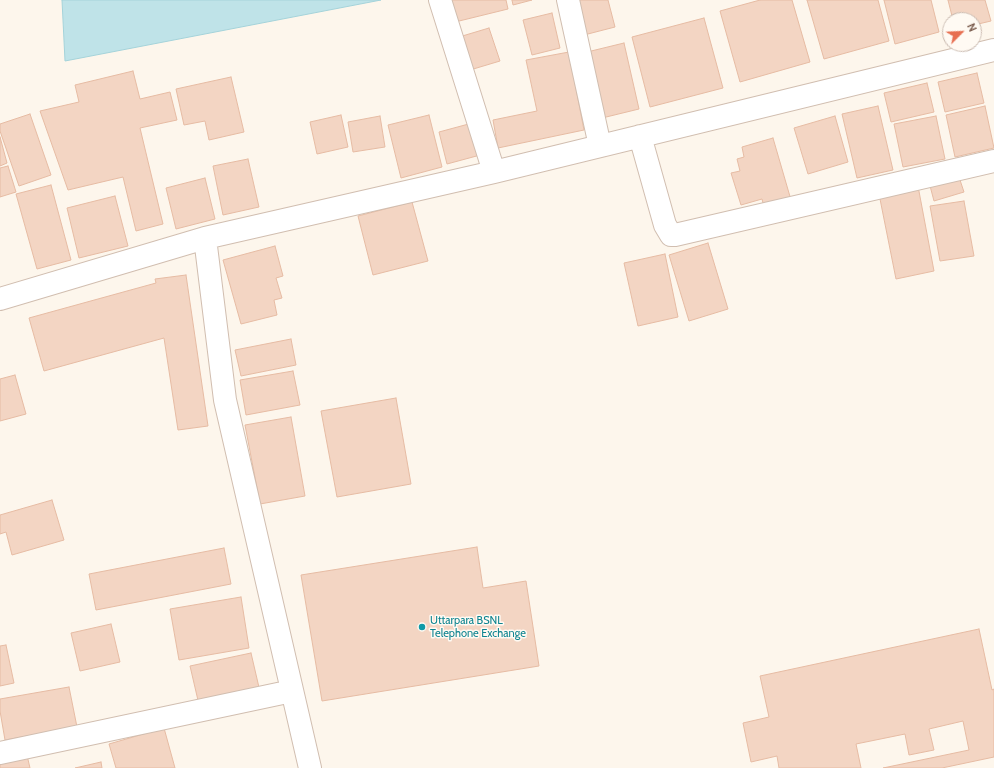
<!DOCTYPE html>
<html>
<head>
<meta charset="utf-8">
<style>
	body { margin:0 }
	#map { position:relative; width:994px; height:768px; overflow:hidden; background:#fdf6ec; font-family:Cabin,sans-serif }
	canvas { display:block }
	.north { position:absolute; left:942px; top:12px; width:40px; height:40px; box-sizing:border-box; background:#fffaf3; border:1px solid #cabbb1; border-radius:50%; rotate:66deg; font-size:11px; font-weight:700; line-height:16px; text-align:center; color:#7a5c4d }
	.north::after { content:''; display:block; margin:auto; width:14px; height:18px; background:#e76f51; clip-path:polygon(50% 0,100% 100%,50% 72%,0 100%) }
</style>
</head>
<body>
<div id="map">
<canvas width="994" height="768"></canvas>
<div class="north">N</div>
</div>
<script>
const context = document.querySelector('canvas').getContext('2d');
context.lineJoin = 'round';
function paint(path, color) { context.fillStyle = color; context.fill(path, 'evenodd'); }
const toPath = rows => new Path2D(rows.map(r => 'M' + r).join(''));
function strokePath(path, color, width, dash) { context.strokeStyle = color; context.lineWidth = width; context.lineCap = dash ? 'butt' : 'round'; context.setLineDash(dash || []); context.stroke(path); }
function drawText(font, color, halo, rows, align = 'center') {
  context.font = font + ' Cabin,sans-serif'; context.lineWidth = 3; context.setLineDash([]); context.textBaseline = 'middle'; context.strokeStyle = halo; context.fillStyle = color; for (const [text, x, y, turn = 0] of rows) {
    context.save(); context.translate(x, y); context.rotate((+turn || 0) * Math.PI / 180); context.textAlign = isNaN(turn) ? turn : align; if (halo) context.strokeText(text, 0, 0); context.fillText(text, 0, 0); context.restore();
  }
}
const water = toPath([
	[62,0,381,0,65,61,62,0]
]);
const building = toPath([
	[446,0,506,0,508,9,451,23,446,0],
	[512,0,532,0,513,5,512,0],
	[574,0,608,0,615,27,584,35,574,0],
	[760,0,792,0,810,62,740,82,720,11,760,0],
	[807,0,878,0,889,41,824,59,807,0],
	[884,0,931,0,939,32,895,44,884,0],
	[948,0,985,0,991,21,974,25,974,20,953,20,948,0],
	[552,13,560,48,532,55,523,20,552,13],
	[704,18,723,88,650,107,632,37,704,18],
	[489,28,500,61,470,70,459,37,489,28],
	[624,43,639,109,598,119,583,53,624,43],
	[569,52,584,130,498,148,493,120,537,111,526,60,569,52],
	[133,71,140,99,170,92,177,120,140,128,163,224,136,231,123,177,68,190,40,111,79,102,75,85,133,71],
	[977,73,984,103,945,112,938,82,977,73],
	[231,77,244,132,209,140,205,121,184,125,176,89,231,77],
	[927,83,934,112,891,122,884,93,927,83],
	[878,106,893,170,857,178,842,114,878,106],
	[985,106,994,148,955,157,946,115,985,106],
	[30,114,51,175,19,186,0,131,0,124,30,114],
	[341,115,348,147,317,154,310,122,341,115],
	[429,115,442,167,401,178,388,125,429,115],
	[380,116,385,147,353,152,348,122,380,116],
	[835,116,848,162,808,174,794,128,835,116],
	[936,116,945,159,903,167,894,124,936,116],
	[476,122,484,154,447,164,439,132,476,122],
	[0,137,7,163,0,166,0,137],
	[773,138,791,200,764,207,762,199,741,205,731,173,740,171,737,159,744,157,742,147,773,138],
	[248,159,259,207,223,215,213,166,248,159],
	[8,166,16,192,0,197,0,168,8,166],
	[958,174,964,192,934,201,929,182,958,174],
	[205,178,215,219,176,229,166,188,205,178],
	[51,185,71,260,37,269,16,194,51,185],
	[918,186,934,271,896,279,879,194,918,186],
	[115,196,128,246,79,258,67,208,115,196],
	[964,201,974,256,940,261,930,206,964,201],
	[412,202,428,261,373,275,358,216,412,202],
	[708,243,728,309,689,321,669,255,708,243],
	[275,246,283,276,276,278,282,298,274,300,277,315,241,324,223,260,275,246],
	[665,254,678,317,638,326,624,263,665,254],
	[186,275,208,426,178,430,164,338,44,371,29,318,156,283,155,279,186,275],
	[291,339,296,365,241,376,235,350,291,339],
	[293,371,300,405,246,415,240,380,293,371],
	[15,375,26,414,0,421,0,379,15,375],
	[396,398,411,484,337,497,321,411,396,398],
	[291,417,305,496,260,504,245,425,291,417],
	[52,500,64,540,12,555,6,532,0,534,0,515,52,500],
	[477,547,483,588,526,581,539,666,322,701,301,575,477,547],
	[224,548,231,584,96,610,89,574,224,548],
	[241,597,249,648,179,660,170,609,241,597],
	[111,624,120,662,80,671,71,633,111,624],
	[979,629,992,690,994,689,994,757,942,768,883,768,969,750,963,721,929,729,934,750,909,755,905,734,856,744,861,768,779,768,777,756,751,762,743,723,769,717,760,676,979,629],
	[6,645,14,683,0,686,0,646,6,645],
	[251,653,261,696,200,709,190,666,251,653],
	[69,687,77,727,5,740,0,711,0,699,69,687],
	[164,728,175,768,116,768,109,744,164,728],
	[26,751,30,768,0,768,0,757,26,751],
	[101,762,102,768,75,768,101,762]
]);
const street = toPath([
	[440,0,494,172],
	[568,0,600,146],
	[640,136,665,225,671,235,675,235,994,161],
	[205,238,225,400,310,768],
	[0,299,205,238,494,172,994,50],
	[0,753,292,691]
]);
const markers = [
	[422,627,4,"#0f9aa8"]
];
const cultureNames = [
	["Uttarpara BSNL",430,621],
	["Telephone Exchange",430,634]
];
paint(water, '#bfe3e8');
strokePath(water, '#a5d3da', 1);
paint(building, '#f3d5c3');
strokePath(building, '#e6bba3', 1);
strokePath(street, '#d1beb0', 24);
strokePath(street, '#fff', 22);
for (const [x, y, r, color] of markers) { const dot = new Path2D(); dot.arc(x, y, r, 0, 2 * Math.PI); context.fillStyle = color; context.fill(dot); strokePath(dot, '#fffaf3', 1.5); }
drawText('11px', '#0d838f', '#fffaf3', cultureNames, 'left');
</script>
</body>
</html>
